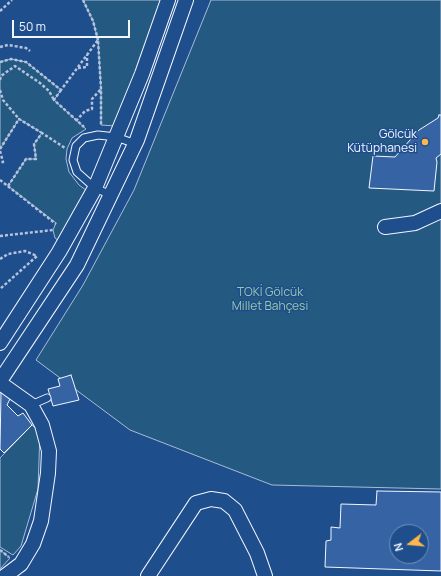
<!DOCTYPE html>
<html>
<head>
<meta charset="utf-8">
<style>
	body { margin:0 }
	#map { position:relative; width:441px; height:576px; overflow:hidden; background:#1f4e8c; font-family:Manrope,sans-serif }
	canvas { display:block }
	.north { position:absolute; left:389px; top:524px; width:40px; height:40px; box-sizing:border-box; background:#1f4e8c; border:1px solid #7391ba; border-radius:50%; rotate:254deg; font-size:11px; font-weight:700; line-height:16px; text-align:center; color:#f2f6ff }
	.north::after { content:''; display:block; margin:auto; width:14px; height:18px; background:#ffb74d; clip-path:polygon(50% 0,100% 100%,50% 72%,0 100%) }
	.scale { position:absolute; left:12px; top:20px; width:118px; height:18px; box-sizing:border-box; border:2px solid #f2f6ff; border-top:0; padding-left:5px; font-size:12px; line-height:14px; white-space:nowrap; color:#f2f6ff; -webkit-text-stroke:3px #1f4e8c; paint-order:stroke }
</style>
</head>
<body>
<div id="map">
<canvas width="441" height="576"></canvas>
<div class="north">N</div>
<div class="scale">50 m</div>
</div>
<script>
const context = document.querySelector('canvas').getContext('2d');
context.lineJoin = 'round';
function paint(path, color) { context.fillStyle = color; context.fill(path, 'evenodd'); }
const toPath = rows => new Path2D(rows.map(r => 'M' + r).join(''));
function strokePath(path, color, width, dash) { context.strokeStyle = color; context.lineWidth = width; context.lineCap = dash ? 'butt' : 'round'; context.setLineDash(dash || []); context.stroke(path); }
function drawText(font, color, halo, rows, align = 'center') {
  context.font = font + ' Manrope,sans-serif'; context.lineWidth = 3; context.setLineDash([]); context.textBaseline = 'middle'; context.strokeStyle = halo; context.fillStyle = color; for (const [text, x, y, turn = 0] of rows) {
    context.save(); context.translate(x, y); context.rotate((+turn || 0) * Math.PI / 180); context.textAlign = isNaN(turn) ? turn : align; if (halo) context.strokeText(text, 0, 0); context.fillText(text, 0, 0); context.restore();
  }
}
const green = toPath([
	[83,0,161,0,140,66,115,126,101,125,101,89,98,40,93,21,83,0],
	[211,0,441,0,441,489,272,485,130,430,36,360,83,285,134,190,211,0],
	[11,59,26,62,61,90,54,100,86,129,72,138,67,149,66,159,69,172,79,185,86,190,59,241,55,238,53,230,56,223,8,186,26,159,36,159,34,144,42,133,19,119,0,149,0,62,11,59],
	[32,425,40,432,38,489,21,546,13,555,0,547,0,458,32,425],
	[0,550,10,558,0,569,0,550]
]);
const building = toPath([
	[439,115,441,115,441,154,436,158,437,162,434,191,369,188,373,156,395,157,419,130,438,118,439,115],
	[71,375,79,400,53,406,48,389,60,386,58,379,71,375],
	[1,392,10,399,7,405,18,416,23,413,32,425,4,453,0,449,1,392],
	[377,491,441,492,441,571,325,567,326,541,331,540,331,527,340,528,341,504,376,505,377,491],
	[397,532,421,532,421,556,397,556,397,532]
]);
const path = toPath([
	[83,0,93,21,98,40],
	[0,11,12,0],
	[0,47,8,45,26,48,30,51],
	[0,62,11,59,26,62,61,90,98,40,101,89,101,125],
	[78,68,87,67,87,55],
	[0,80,1,76,15,66,40,83,49,91,54,100],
	[0,90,3,100,19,119],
	[61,90,54,100,84,127],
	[76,121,85,111,92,109,92,99,101,89],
	[0,149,19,119,42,133],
	[0,151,3,162,0,162],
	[0,180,56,224],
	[8,186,26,159,36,159,34,144,42,133,65,148],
	[0,236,53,230],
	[0,259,8,254,25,251,37,256,0,289],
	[0,550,9,557]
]);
const lane = toPath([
	[111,195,95,188,77,172,73,160,76,146,84,138,98,135,116,137,136,144],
	[31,405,47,398]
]);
const street = toPath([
	[385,227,415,223,441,211],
	[0,343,59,252,95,188,142,74,168,0],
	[0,381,77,265,90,238,137,140,186,0],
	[0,383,31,405,42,425,49,451,48,473,41,521,33,544,21,564,5,576],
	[148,576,196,503,211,499,224,501,235,510,257,553,265,576]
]);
const markers = [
	[425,142,4,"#ffb74d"]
];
const poiNames = [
	["Gölcük",417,135],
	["Kütüphanesi",417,149]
];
const parkNames = [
	["TOKİ Gölcük",270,293],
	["Millet Bahçesi",270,307]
];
paint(green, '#245a82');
strokePath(green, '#a8bbd7', 1);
paint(building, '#3563a3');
strokePath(building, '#f2f6ff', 1);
strokePath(lane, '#f2f6ff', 9);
strokePath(street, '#f2f6ff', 16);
strokePath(path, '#b3c4dc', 2.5, [3, 2]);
strokePath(lane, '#1f4e8c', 7);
strokePath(street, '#1f4e8c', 14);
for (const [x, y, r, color] of markers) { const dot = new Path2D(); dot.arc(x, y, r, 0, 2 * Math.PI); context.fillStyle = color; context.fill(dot); strokePath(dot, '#1f4e8c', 1.5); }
drawText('12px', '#f2f6ff', '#1f4e8c', poiNames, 'right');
drawText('12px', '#97c8a6', '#1f4e8c', parkNames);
</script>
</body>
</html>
